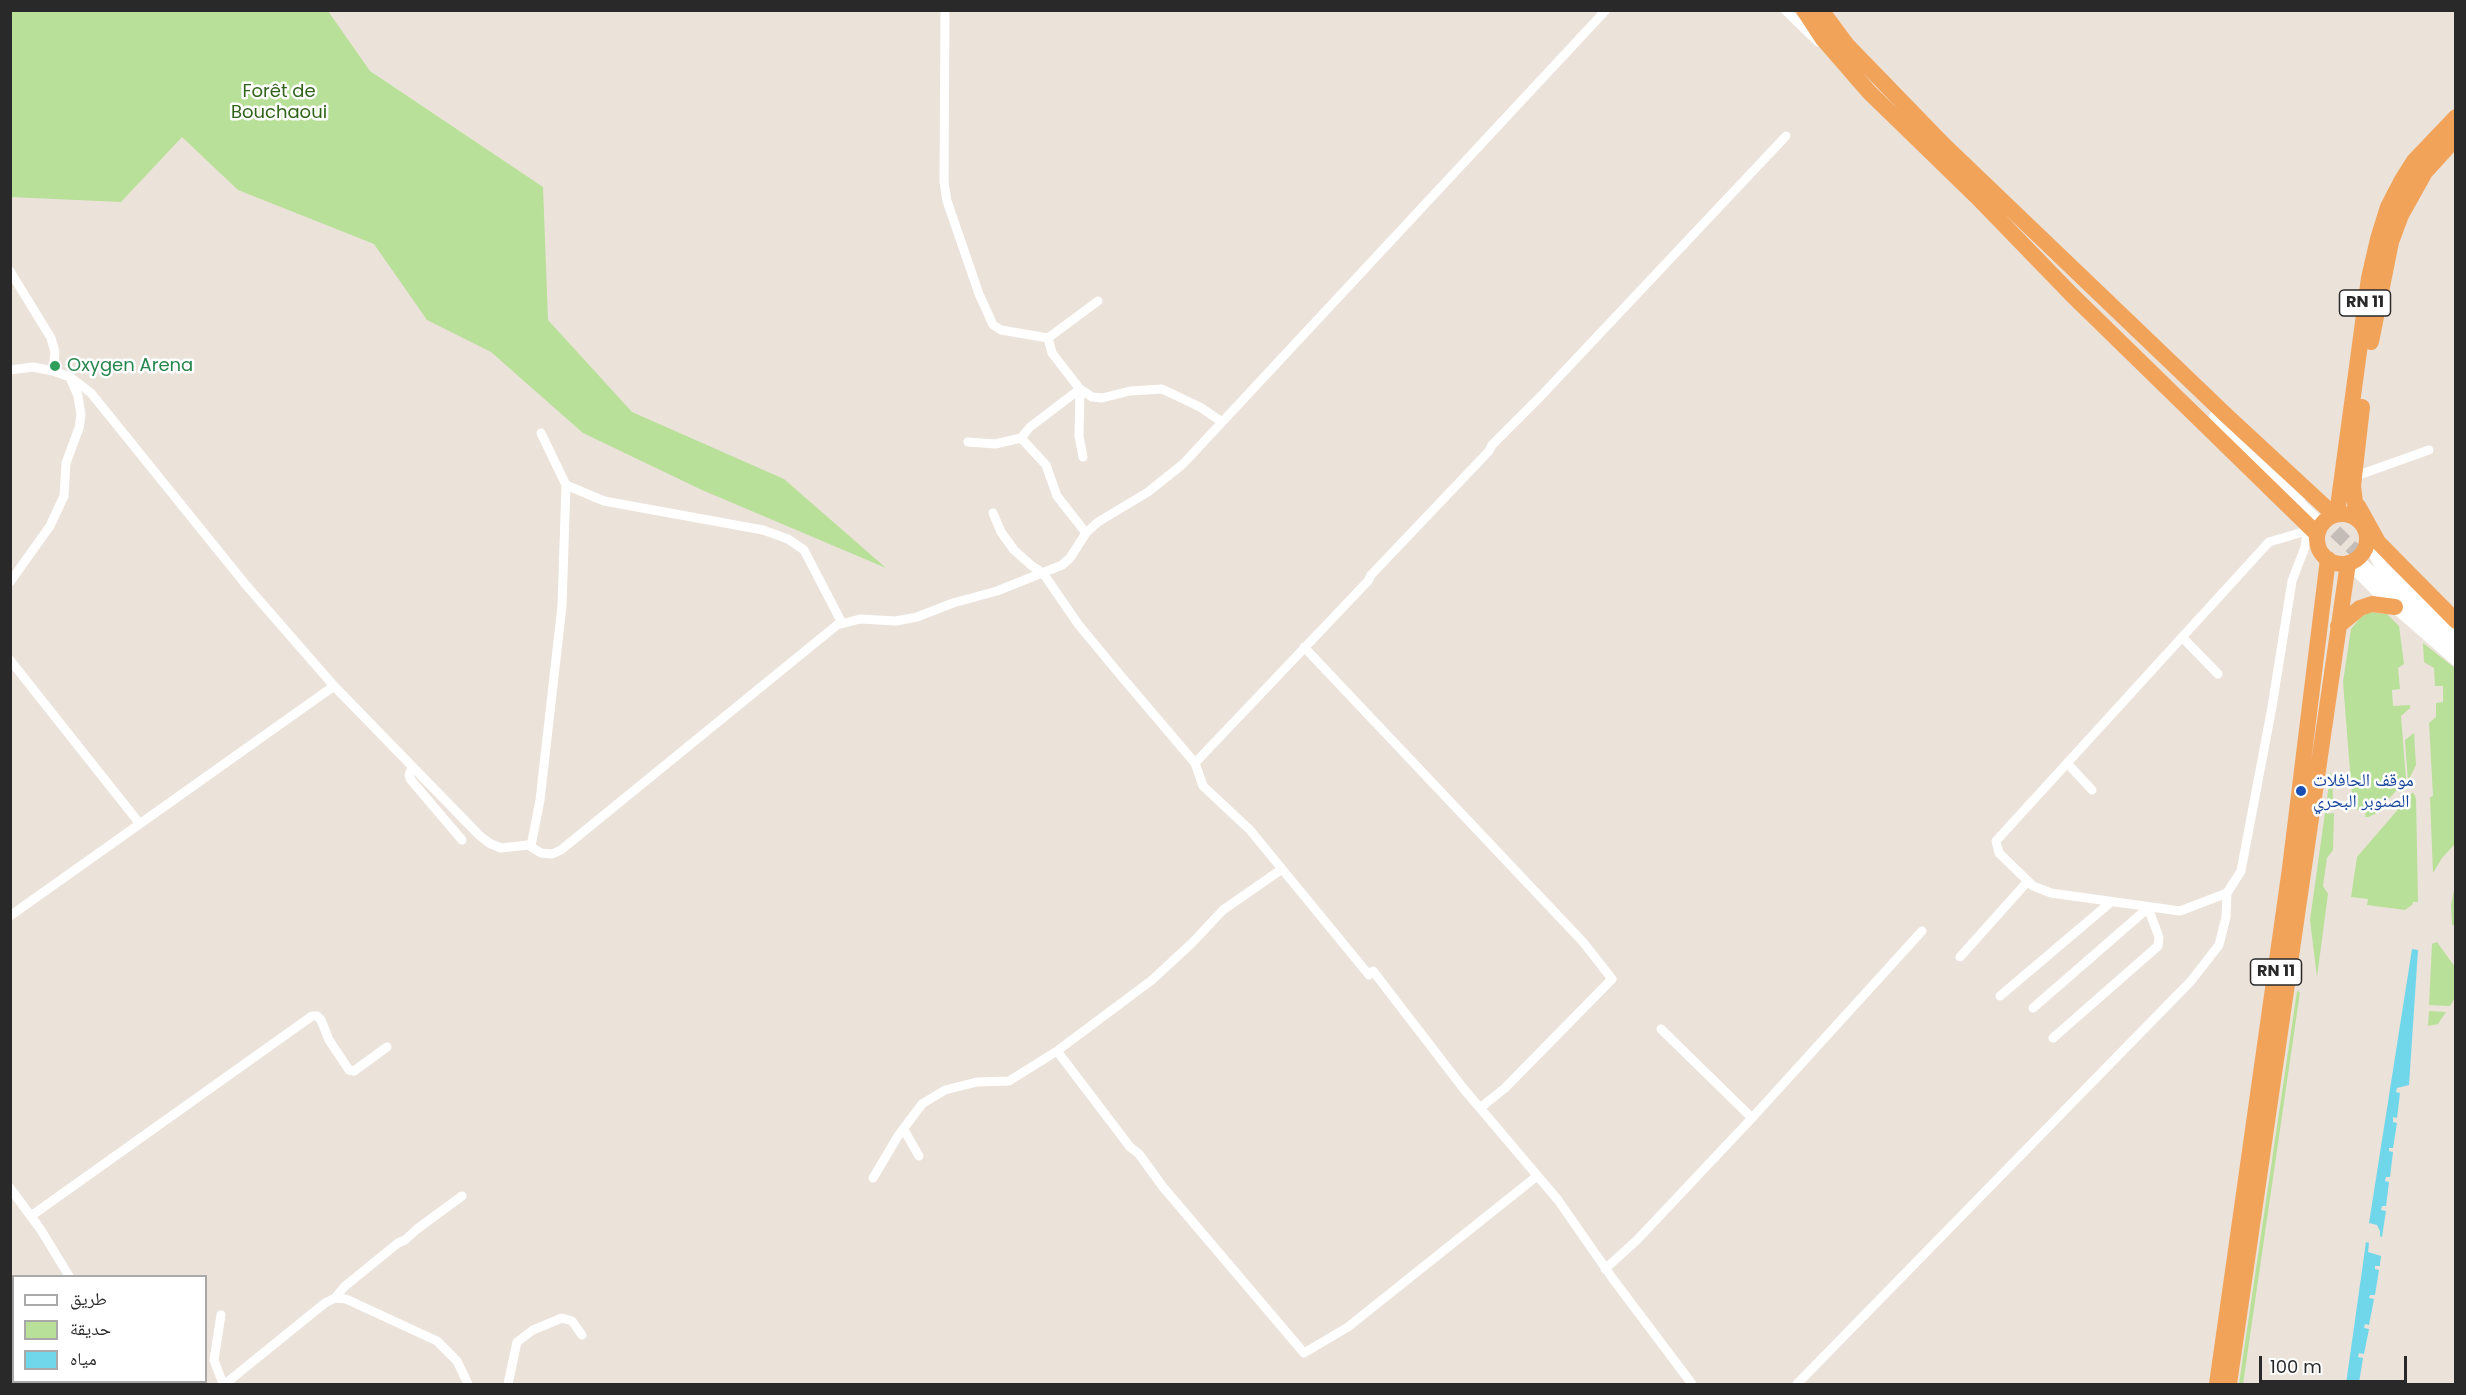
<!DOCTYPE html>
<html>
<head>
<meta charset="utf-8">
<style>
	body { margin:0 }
	#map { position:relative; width:2466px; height:1395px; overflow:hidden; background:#ebe2da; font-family:Poppins,"Noto Naskh Arabic",sans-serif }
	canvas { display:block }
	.frame { position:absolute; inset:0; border:12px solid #292929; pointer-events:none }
	.legend { position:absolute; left:12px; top:1275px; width:195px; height:108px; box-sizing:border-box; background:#fff; border:2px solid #a9a9a9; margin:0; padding:8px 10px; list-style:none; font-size:18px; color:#292929 }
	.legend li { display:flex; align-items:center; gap:12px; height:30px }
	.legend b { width:30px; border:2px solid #a9a9a9 }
	.scale { position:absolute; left:2259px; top:1356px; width:148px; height:27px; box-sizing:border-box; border:3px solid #292929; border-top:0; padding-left:8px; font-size:18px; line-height:21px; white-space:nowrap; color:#292929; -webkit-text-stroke:4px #fff; paint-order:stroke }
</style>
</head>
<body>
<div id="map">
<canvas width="2466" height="1395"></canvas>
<div class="frame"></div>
<ul class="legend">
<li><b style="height:8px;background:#fff"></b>طريق</li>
<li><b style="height:16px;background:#b8e098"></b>حديقة</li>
<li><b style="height:16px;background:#70d7ea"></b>مياه</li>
</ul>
<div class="scale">100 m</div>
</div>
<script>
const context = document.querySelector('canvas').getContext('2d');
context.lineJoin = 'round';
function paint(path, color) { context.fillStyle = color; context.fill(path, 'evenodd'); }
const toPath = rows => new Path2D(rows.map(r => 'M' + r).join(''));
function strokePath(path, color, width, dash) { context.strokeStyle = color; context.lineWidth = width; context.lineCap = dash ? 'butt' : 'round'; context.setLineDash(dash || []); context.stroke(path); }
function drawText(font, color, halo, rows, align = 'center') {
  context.font = font + ' Poppins,"Noto Naskh Arabic",sans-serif'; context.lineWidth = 5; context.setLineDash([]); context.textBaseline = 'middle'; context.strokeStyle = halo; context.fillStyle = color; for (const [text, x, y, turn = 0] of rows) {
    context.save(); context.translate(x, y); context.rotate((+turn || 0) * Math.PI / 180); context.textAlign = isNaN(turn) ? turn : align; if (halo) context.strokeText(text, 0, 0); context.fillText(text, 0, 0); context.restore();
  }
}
const green = toPath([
	[10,11,328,11,370,71,543,187,548,320,632,412,784,479,886,568,702,490,583,433,491,352,427,320,374,244,238,190,182,137,121,202,11,197],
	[2369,612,2387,614,2399,626,2404,664,2398,668,2400,689,2392,690,2393,706,2410,705,2410,708,2401,716,2406,780,2375,814,2368,817,2365,817,2366,811,2353,809,2343,682,2351,629,2361,617],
	[2423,643,2456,669,2455,844,2442,858,2433,873,2430,797,2433,796,2429,723,2436,717,2436,703,2443,702,2443,686,2435,686,2434,668,2424,662],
	[2414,733,2416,765,2408,781,2405,740],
	[2331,770,2334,808,2326,810,2327,814,2334,813,2333,850,2327,858,2323,886,2328,894,2317,977,2310,920],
	[2413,792,2416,798,2418,902,2413,902,2412,905,2405,910,2367,905,2368,899,2351,897,2357,857],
	[2455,886,2455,925,2452,925,2451,905],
	[2437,942,2455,967,2455,998,2450,1006,2429,1005,2432,944],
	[2297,991,2300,992,2243,1384,2239,1384],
	[2429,1011,2446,1012,2438,1024,2428,1026]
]);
const water = toPath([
	[2412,949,2418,950,2409,1085,2397,1088,2396,1092,2400,1093,2397,1118,2393,1117,2393,1122,2397,1123,2393,1148,2389,1148,2389,1151,2393,1152,2390,1177,2386,1177,2385,1181,2389,1182,2386,1206,2382,1206,2381,1210,2386,1211,2382,1237,2380,1236,2380,1231,2377,1225,2369,1223],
	[2366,1242,2369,1243,2368,1252,2381,1256,2380,1264,2380,1266,2375,1266,2375,1269,2379,1270,2375,1295,2370,1295,2369,1298,2374,1299,2369,1325,2365,1324,2364,1328,2369,1329,2364,1354,2359,1353,2358,1357,2363,1358,2359,1383,2346,1384]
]);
const secondaryTunnel = toPath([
	[2320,517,2366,561]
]);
const minor = toPath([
	[945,10,944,182,947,201,979,294,993,325,1001,330,1048,338,1098,301],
	[1785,10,1818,42],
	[10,271,51,338,55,352,53,371],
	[1048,338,1052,353,1080,389,1092,397,1102,398,1130,391,1162,389,1200,407,1222,422],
	[10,370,33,367,53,371,70,377,91,393,246,585,334,686,479,835,489,843,501,848,528,845,541,853,552,854,561,850,837,625,860,619,896,621,917,617,953,603,997,591,1062,565,1070,558,1086,533,1098,522,1148,492,1183,464,1606,10],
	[1080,389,1079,436,1083,457],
	[1021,438,1046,465,1057,496,1086,533],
	[968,442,995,444,1021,438,1030,427,1080,389],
	[2353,477,2429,450],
	[566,485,604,501,763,530,788,539,804,550,842,623],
	[993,513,1001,532,1014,550,1032,566,1043,573,1078,624,1116,670,1195,763,1203,786,1250,830,1369,975],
	[2307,531,2305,547,2292,581,2272,707,2241,871,2227,893,2180,911,2051,893,2033,886,1999,853,1996,841,2269,542,2313,529],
	[10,582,50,526,64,496,66,463,79,428,81,415,78,396,71,380],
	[2182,637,2218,674],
	[1304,647,1583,942,1612,979,1505,1088,1480,1108],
	[10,660,140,824],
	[1195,763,1368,581,1371,575,1489,451,1492,445,1540,397,1786,136],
	[2067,763,2092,790],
	[412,767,409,775,411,780,462,840],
	[531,846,540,800,562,606,566,485,541,433],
	[10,916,334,686],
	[1960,957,2028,881],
	[1373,971,1463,1088,1558,1200,1613,1279,1692,1384],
	[2000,996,2111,902],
	[2033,1008,2148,908,2159,937,2158,946,2053,1038],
	[1661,1029,1752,1118],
	[1057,1051,1130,1147,1139,1154,1163,1187,1304,1353,1348,1327,1537,1176],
	[904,1130,919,1156],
	[873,1178,898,1136,922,1104,945,1090,977,1082,1009,1081,1057,1051,1152,980,1192,943,1223,910,1282,869],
	[10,1188,41,1230,69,1276],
	[31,1216,312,1016,317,1016,321,1020,329,1040,349,1070,354,1071,387,1047],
	[1605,1269,1637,1240,1752,1118,1922,931],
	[335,1298,344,1287,398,1243,405,1240,417,1229,462,1196],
	[221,1315,214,1360,223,1384],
	[161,1382,165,1384],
	[225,1384,325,1303,335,1298,346,1299,437,1341,457,1361,468,1384],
	[508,1384,517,1342,533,1330,562,1318,572,1321,582,1335],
	[1797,1384,2191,981,2219,945,2226,917,2227,893]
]);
const tertiary = toPath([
	[2367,541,2381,566,2456,638],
	[2349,563,2378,592,2456,660]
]);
const secondary = toPath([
	[2216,417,2299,497],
	[2287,493,2317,522],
	[2362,565,2456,653]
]);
const trunk = toPath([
	[1804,10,1823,39,1869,92,1977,197,2072,295,2317,534],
	[1821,10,1847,45,1944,145,2227,416,2334,515],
	[2371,342,2391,242,2401,215,2425,172,2456,138],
	[2358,506,2378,542,2456,621],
	[2337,514,2369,278,2378,239,2388,207,2402,180,2414,161,2456,117],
	'2317 539a25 25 0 1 1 50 0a25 25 0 1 1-50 0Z',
	[2357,519,2353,486,2362,407],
	[2338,626,2360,608,2372,604,2395,607],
	[2217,1384,2290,868,2328,559],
	[2229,1384,2348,563]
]);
const markers = [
	[55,366,6,"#2e9e5b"],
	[2301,791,6,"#1a4fb4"]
];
const shields = [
	[2365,303,51],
	[2276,972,51]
];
const shieldNames = [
	["RN 11",2365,303],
	["RN 11",2276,972]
];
const parkNames = [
	["Forêt de",279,92],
	["Bouchaoui",279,113]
];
const leisureNames = [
	["Oxygen Arena",67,366]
];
const transitNames = [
	["موقف الحافلات",2313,781],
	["الصنوبر البحري",2313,802]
];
paint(green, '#b8e098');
paint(water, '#70d7ea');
strokePath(secondaryTunnel, '#c4bdb7', 14, [14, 7]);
strokePath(minor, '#fff', 9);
strokePath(tertiary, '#fff', 12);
strokePath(secondary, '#fff', 14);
strokePath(trunk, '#f2a35a', 16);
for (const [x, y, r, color] of markers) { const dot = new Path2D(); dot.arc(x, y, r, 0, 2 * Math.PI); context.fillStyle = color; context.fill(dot); strokePath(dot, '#fff', 2); }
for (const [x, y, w] of shields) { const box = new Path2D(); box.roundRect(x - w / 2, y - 13, w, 26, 4.5); context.fillStyle = '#fff'; context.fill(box); strokePath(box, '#292929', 1.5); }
drawText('bold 16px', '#292929', null, shieldNames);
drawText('18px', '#32631b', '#fff', parkNames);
drawText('18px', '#27864d', '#fff', leisureNames, 'left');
drawText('18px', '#164399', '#fff', transitNames, 'left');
</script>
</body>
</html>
